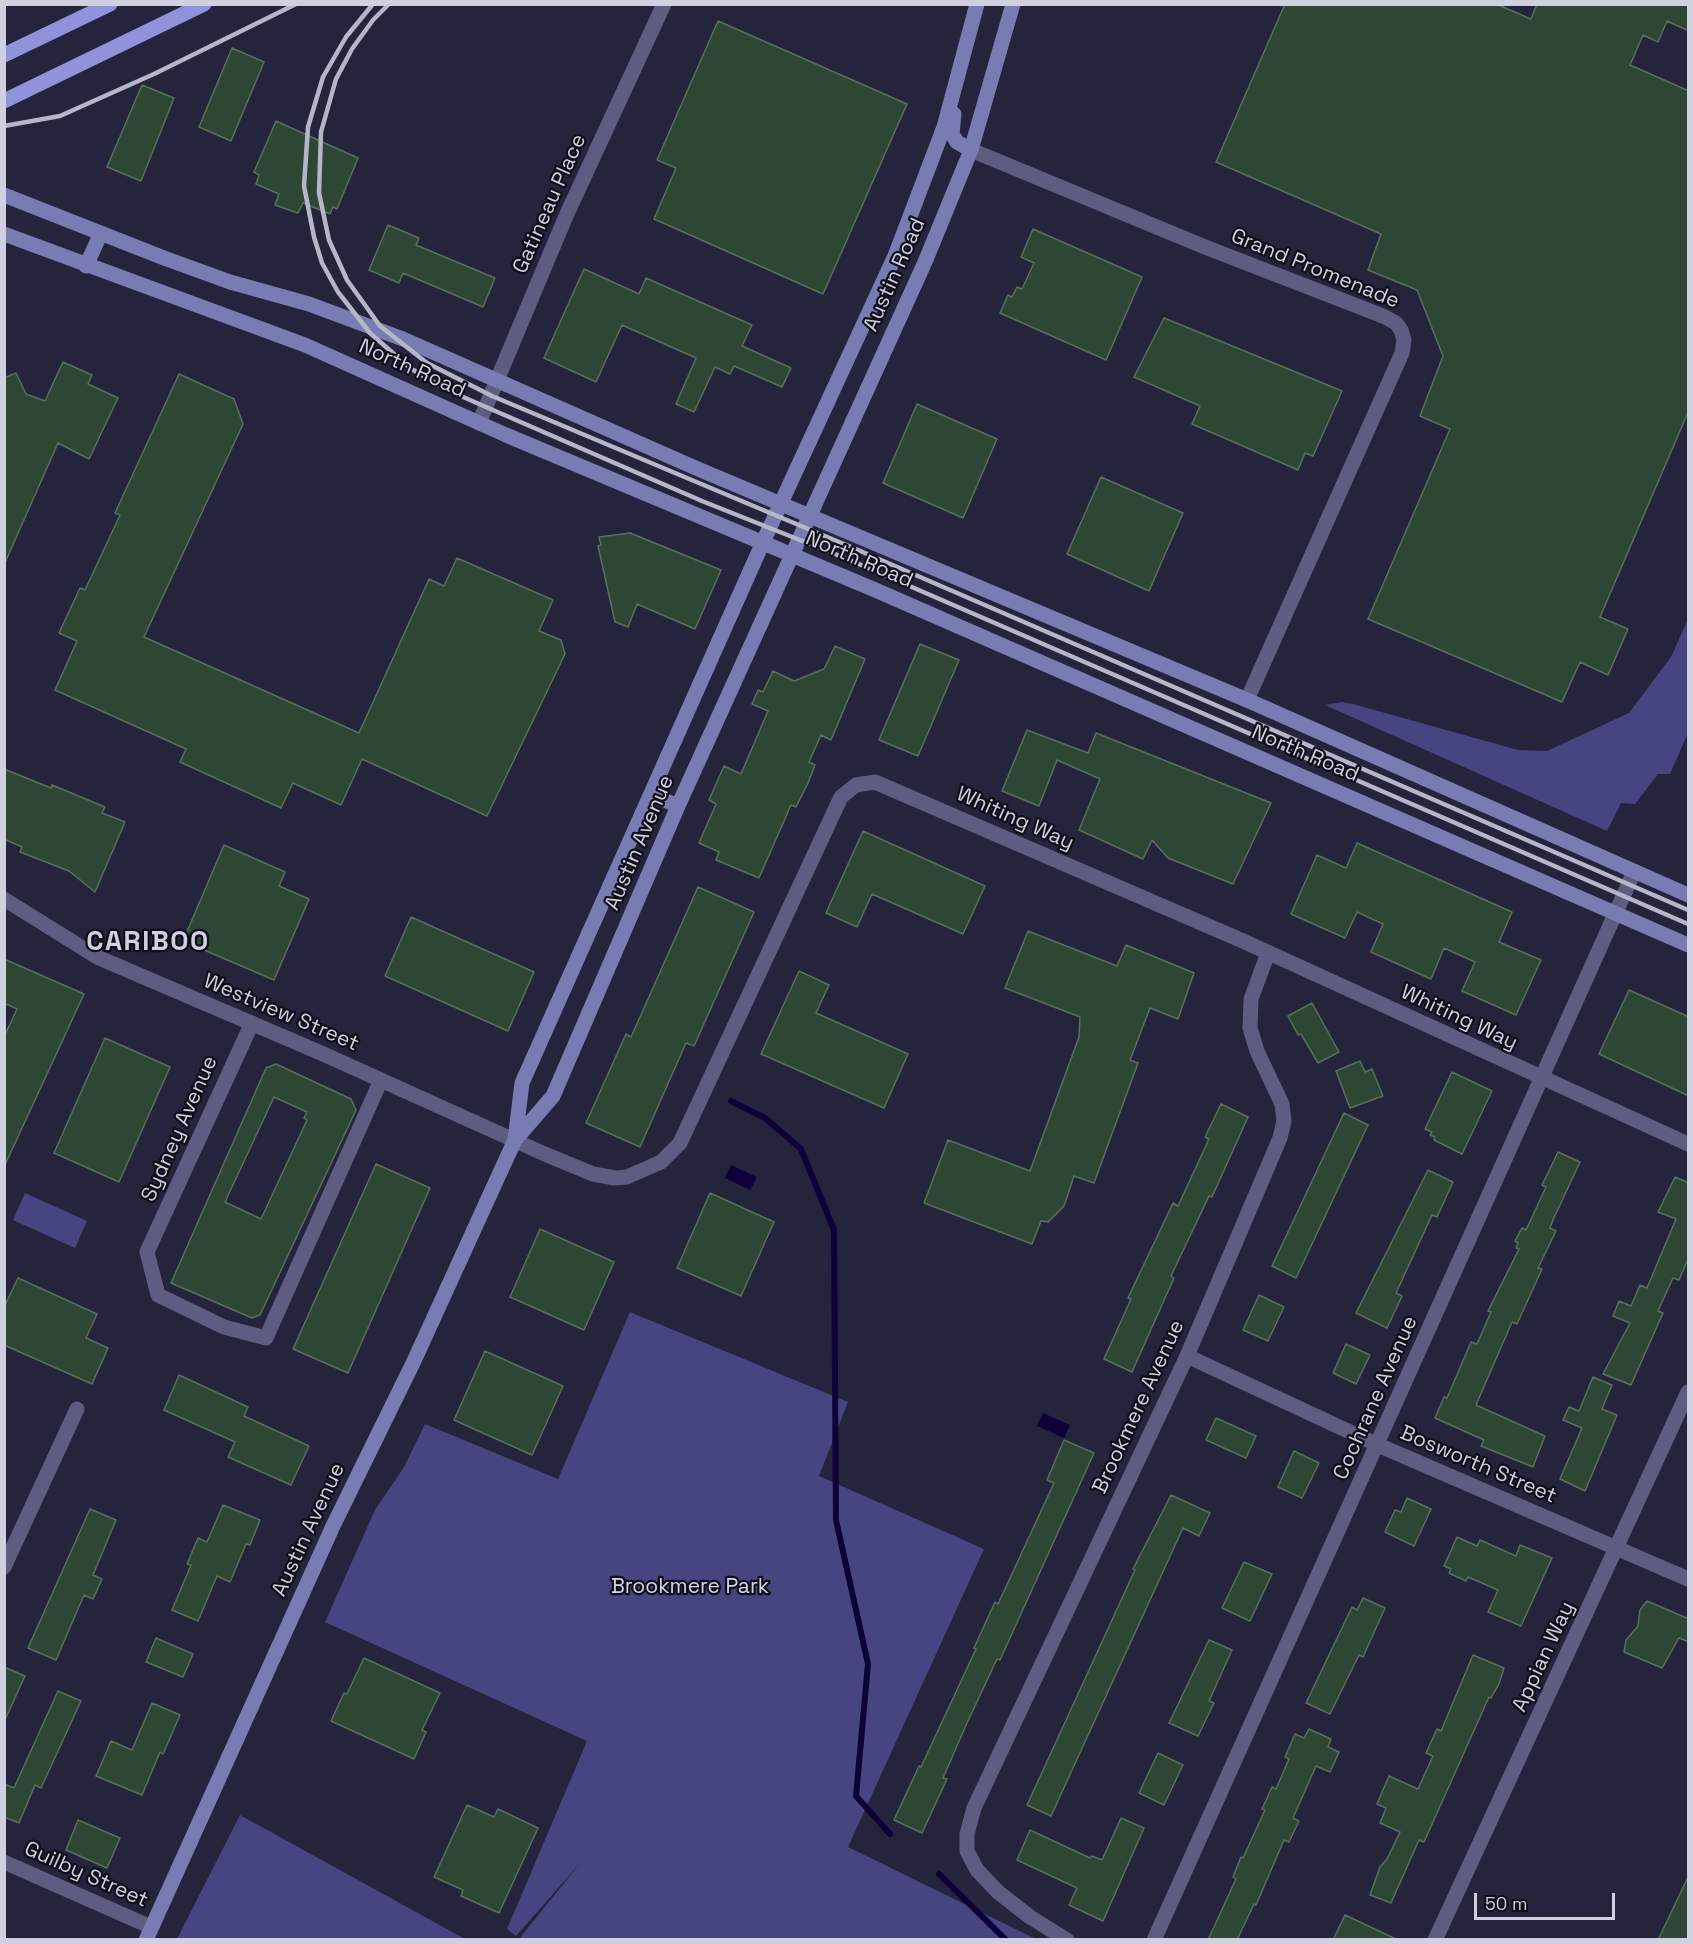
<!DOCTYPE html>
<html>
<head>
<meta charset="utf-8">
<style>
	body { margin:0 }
	#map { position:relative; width:1693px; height:1944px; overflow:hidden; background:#24243c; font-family:"Space Grotesk",sans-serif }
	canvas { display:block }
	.frame { position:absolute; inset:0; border:6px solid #cfd0e0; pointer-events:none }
	.scale { position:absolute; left:1474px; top:1893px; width:141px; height:27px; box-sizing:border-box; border:3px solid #cfd0e0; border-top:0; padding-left:8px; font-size:18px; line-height:21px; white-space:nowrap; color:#cfd0e0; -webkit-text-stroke:4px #0e0f19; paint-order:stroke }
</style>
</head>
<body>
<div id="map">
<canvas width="1693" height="1944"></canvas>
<div class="frame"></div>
<div class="scale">50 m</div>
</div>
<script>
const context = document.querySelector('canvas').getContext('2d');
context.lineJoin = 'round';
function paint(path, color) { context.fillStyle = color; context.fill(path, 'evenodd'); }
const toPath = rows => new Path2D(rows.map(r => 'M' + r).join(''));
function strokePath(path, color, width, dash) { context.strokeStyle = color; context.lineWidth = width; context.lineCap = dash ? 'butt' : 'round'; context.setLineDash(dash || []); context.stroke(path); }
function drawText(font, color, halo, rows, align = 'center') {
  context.font = font + ' "Space Grotesk",sans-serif'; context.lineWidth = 4.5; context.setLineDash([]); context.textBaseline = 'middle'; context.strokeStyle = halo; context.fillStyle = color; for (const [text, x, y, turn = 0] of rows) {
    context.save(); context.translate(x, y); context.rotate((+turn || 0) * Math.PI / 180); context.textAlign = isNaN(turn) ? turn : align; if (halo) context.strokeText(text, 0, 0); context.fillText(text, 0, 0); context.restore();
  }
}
const green = toPath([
	[1688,619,1688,733,1670,774,1658,774,1635,804,1621,803,1607,831,1325,705,1342,702,1353,704,1518,750,1547,751,1629,713,1671,657],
	[25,1193,87,1221,75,1248,13,1220],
	[630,1312,848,1402,819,1476,984,1549,848,1847,1036,1939,519,1939,581,1862,516,1936,507,1929,587,1741,325,1622,375,1510,404,1467,425,1424,558,1479],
	[240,1815,465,1939,177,1939]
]);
const water = toPath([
	[731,1165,757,1177,750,1190,725,1178],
	[1043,1413,1070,1425,1064,1438,1037,1426]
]);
const stream = toPath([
	[731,1101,765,1118,801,1149,834,1230,836,1520,868,1664,856,1796,890,1834],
	[939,1874,1006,1940]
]);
const building = toPath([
	[1285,4,1496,4,1531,19,1537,4,1689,4,1689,31,1667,21,1658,42,1643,35,1630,65,1689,91,1689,410,1600,617,1628,629,1608,675,1580,662,1562,702,1368,619,1450,429,1420,416,1443,356,1417,290,1368,270,1381,234,1216,162,1285,4],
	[718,21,907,104,823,294,654,219,676,168,657,160,718,21],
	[232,48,264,62,231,141,199,127,232,48],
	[142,85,174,98,141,181,107,167,142,85],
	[276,121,358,158,337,209,333,207,330,214,303,203,298,213,275,205,279,194,256,184,259,175,254,172,276,121],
	[388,225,419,238,416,245,495,278,483,307,403,273,399,283,369,270,388,225],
	[1033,229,1142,277,1106,360,1000,313,1008,295,1012,297,1017,287,1022,289,1034,263,1021,257,1033,229],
	[584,269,639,294,646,278,752,325,742,346,791,368,782,387,734,366,730,374,715,367,694,412,676,404,696,358,622,325,596,382,544,358,584,269],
	[1164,318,1342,391,1313,456,1305,453,1298,470,1192,424,1200,406,1134,377,1164,318],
	[63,362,92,375,88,384,118,398,89,459,58,443,4,565,4,378,16,373,26,394,45,401,63,362],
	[179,374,234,399,243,424,144,637,359,733,429,579,444,586,457,558,553,600,539,631,561,640,565,654,487,816,362,759,341,805,293,783,281,808,180,762,186,749,55,690,77,641,59,633,80,588,85,590,120,515,115,513,179,374],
	[917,404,997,439,963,518,883,483,917,404],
	[1101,477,1183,513,1149,591,1067,554,1101,477],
	[630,533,721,570,695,629,637,604,628,627,615,622,598,546,601,545,599,537,630,533],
	[920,644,959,660,918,756,879,740,920,644],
	[835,646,865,659,831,740,821,735,809,762,815,765,808,783,796,807,791,805,759,878,716,860,719,852,699,843,716,804,709,800,724,766,741,774,768,711,752,704,758,690,763,692,773,671,794,681,824,669,835,646],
	[1027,730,1088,753,1096,733,1271,803,1233,884,1168,858,1152,840,1143,859,1079,830,1100,779,1057,760,1039,806,1002,791,1027,730],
	[4,769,51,788,52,785,105,807,102,813,125,822,95,892,69,871,20,852,22,847,4,839,4,769],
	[863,831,985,886,963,934,872,894,857,927,826,913,863,831],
	[1357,843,1512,912,1499,942,1541,960,1516,1015,1462,991,1475,962,1444,948,1431,979,1371,952,1383,924,1357,912,1345,938,1291,914,1317,855,1346,868,1357,843],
	[224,845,285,872,279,886,309,899,274,980,183,941,224,845],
	[698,887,754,912,694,1046,686,1043,640,1147,586,1123,626,1034,631,1037,698,887],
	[411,917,534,972,508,1031,385,976,411,917],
	[1028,931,1117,966,1126,945,1194,973,1178,1019,1150,1008,1130,1060,1138,1063,1094,1183,1074,1176,1064,1206,1048,1222,1041,1221,1032,1244,924,1203,948,1140,1030,1171,1079,1037,1080,1017,1005,988,1028,931],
	[4,959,84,994,4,1167,4,1037,17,1009,4,1003,4,959],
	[799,971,829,985,816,1013,908,1054,884,1108,761,1054,799,971],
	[1629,990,1689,1017,1689,1096,1599,1054,1629,990],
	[1312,1003,1339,1052,1318,1063,1301,1034,1298,1035,1288,1016,1312,1003],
	[105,1038,170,1067,119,1182,54,1153,105,1038],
	[1360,1061,1365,1072,1372,1069,1383,1096,1350,1108,1336,1071,1360,1061],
	[276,1064,351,1099,356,1110,260,1315,252,1318,171,1283,266,1068,276,1064],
	[274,1097,307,1112,304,1118,307,1120,261,1219,225,1202,274,1097],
	[1452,1072,1492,1091,1462,1154,1434,1140,1435,1137,1430,1135,1432,1132,1425,1129,1452,1072],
	[1221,1104,1248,1117,1212,1197,1209,1196,1171,1276,1174,1278,1132,1372,1104,1359,1131,1299,1128,1298,1173,1203,1178,1206,1209,1139,1205,1137,1221,1104],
	[1344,1113,1368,1125,1296,1278,1272,1266,1344,1113],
	[1558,1152,1580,1162,1553,1220,1550,1228,1556,1231,1538,1268,1542,1269,1517,1324,1512,1322,1476,1405,1545,1436,1533,1467,1481,1446,1484,1440,1435,1418,1444,1397,1447,1398,1471,1342,1477,1344,1491,1312,1488,1311,1519,1249,1516,1248,1518,1243,1515,1241,1522,1228,1526,1230,1546,1187,1542,1185,1558,1152],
	[376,1164,430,1188,348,1373,293,1349,376,1164],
	[1428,1170,1453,1182,1437,1217,1432,1215,1396,1293,1402,1296,1387,1328,1356,1313,1428,1170],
	[1675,1177,1689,1183,1689,1257,1679,1280,1673,1278,1658,1311,1663,1313,1631,1385,1603,1374,1630,1323,1613,1316,1619,1301,1631,1306,1640,1285,1647,1288,1676,1219,1658,1212,1675,1177],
	[710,1193,774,1222,741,1296,677,1268,710,1193],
	[540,1229,614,1262,584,1330,510,1297,540,1229],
	[18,1278,97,1314,86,1338,108,1348,92,1384,4,1345,4,1307,18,1278],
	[1259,1295,1284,1307,1268,1341,1243,1330,1259,1295],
	[1346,1344,1370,1355,1356,1384,1333,1373,1346,1344],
	[485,1351,563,1386,532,1455,454,1420,485,1351],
	[179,1375,248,1407,244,1416,309,1446,291,1485,228,1457,235,1442,164,1410,179,1375],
	[1593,1377,1612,1385,1602,1409,1617,1415,1585,1491,1560,1479,1582,1428,1563,1420,1569,1407,1579,1411,1593,1377],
	[1216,1418,1256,1436,1246,1458,1206,1440,1216,1418],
	[1064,1440,1094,1453,1000,1660,997,1659,967,1723,943,1778,947,1779,922,1833,894,1820,919,1766,921,1767,976,1649,974,1648,995,1602,998,1604,1054,1483,1047,1480,1064,1440],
	[1294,1451,1319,1463,1302,1498,1278,1487,1294,1451],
	[1171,1495,1210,1513,1199,1536,1183,1528,1051,1816,1027,1805,1135,1570,1133,1569,1171,1495],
	[1407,1498,1431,1509,1414,1546,1385,1532,1395,1510,1401,1512,1407,1498],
	[223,1505,260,1520,250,1545,246,1544,230,1582,217,1576,198,1621,172,1610,191,1565,187,1564,198,1538,207,1542,223,1505],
	[90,1509,116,1520,93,1575,102,1579,93,1599,84,1595,56,1660,28,1648,90,1509],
	[1457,1537,1477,1546,1480,1540,1516,1556,1520,1545,1552,1558,1521,1626,1488,1612,1498,1590,1468,1577,1466,1581,1449,1573,1451,1569,1444,1566,1457,1537],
	[1244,1562,1272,1574,1250,1621,1222,1608,1244,1562],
	[1363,1598,1385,1608,1363,1657,1359,1655,1330,1714,1306,1703,1352,1607,1357,1610,1363,1598],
	[1647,1601,1689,1619,1689,1642,1679,1638,1662,1668,1624,1652,1626,1640,1638,1626,1640,1610,1647,1601],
	[156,1638,193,1654,183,1677,146,1662,156,1638],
	[1209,1640,1232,1650,1209,1701,1214,1703,1198,1736,1169,1723,1209,1640],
	[1473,1655,1504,1668,1499,1684,1491,1698,1489,1697,1424,1842,1419,1840,1391,1903,1370,1895,1380,1867,1387,1859,1400,1832,1380,1823,1386,1808,1377,1804,1389,1776,1418,1789,1433,1756,1426,1753,1437,1729,1441,1731,1473,1655],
	[364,1658,440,1693,422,1730,426,1732,414,1759,331,1721,344,1693,347,1694,364,1658],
	[4,1667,25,1676,4,1722,4,1667],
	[58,1691,81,1701,41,1788,35,1785,19,1823,4,1817,4,1784,14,1788,58,1691],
	[152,1703,180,1715,163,1754,160,1752,142,1795,96,1776,111,1741,132,1750,152,1703],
	[1309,1729,1331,1739,1328,1747,1339,1752,1330,1772,1316,1766,1293,1818,1299,1821,1289,1842,1284,1840,1256,1905,1254,1904,1237,1940,1208,1940,1236,1879,1233,1877,1241,1857,1243,1858,1265,1810,1262,1809,1272,1787,1276,1789,1289,1759,1285,1757,1295,1734,1304,1738,1309,1729],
	[1158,1753,1183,1765,1164,1805,1139,1793,1158,1753],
	[467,1805,494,1817,498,1809,538,1828,499,1913,461,1896,463,1890,434,1877,467,1805],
	[1121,1818,1144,1828,1103,1921,1069,1905,1077,1888,1017,1860,1030,1830,1090,1858,1092,1856,1102,1860,1121,1818],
	[78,1820,120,1838,107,1868,66,1850,78,1820],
	[1689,1875,1689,1940,1658,1940,1689,1875],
	[1345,1915,1398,1940,1333,1940,1345,1915]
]);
const minor = toPath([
	[252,1023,147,1252,158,1295,224,1327,266,1338,381,1080],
	[1187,1356,1378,1445,1688,1579],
	[4,1567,77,1409],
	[1067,1940,1030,1917,998,1892,977,1870,967,1851,967,1834,974,1808,1187,1356,1280,1138,1284,1121,1282,1104,1257,1051,1250,1028,1251,999,1268,953],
	[1154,1940,1634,872],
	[1435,1940,1688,1392]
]);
const tertiary = toPath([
	[971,150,1205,247,1383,316,1396,323,1401,330,1404,340,1402,353,1247,700],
	[479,423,566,216,664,4],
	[4,899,97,957,321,1053,547,1155,593,1174,615,1178,627,1177,661,1162,680,1143,841,797,856,785,875,782,1243,941,1688,1144],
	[4,1862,151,1927]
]);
const secondary = toPath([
	[954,114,952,134,957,142,971,150],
	[4,195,164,258,230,282,309,304,403,339,698,469,1247,700,1688,895],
	[4,234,305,345,506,435,873,589,1688,945],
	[86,266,101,233],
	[651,794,678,806],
	[515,1140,553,1096,678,806,925,262,971,150,1013,4],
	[146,1940,333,1526,414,1361,503,1166,515,1140,522,1083,763,542,895,256,944,127,977,4]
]);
const primary = toPath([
	[4,55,110,4],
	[4,101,204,4]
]);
const rail = toPath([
	[373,4,346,37,323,77,308,127,304,186,314,237,322,263,338,292,370,333,410,368,447,390,702,501,845,558,1688,924],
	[389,4,373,20,352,49,336,79,321,132,319,193,329,240,347,280,380,326,427,363,492,396,851,547,1688,910],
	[4,126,60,116,154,74,296,4]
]);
const streetNames = [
	["Gatineau Place",550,204,-66],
	["Grand Promenade",1315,269,22],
	["Austin Road",895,275,-66],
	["North Road",412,369,24],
	["North Road",859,560,23],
	["North Road",1305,754,23],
	["Whiting Way",1015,819,24],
	["Austin Avenue",640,843,-67],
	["Westview Street",281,1013,23],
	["Whiting Way",1459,1018,25],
	["Sydney Avenue",180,1129,-66],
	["Cochrane Avenue",1376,1398,-66],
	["Brookmere Avenue",1139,1407,-65],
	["Bosworth Street",1478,1465,23],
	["Austin Avenue",309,1530,-65],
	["Appian Way",1544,1657,-65],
	["Guilby Street",86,1875,24]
];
const parkNames = [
	["Brookmere Park",690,1587]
];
const districtNames = [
	["CARIBOO",148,943]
];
paint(green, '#464582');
paint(water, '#0e0038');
strokePath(stream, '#0e0038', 6);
paint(building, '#2e4734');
strokePath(building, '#57715c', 1.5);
strokePath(minor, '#5c5d80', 15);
strokePath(tertiary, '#5c5d80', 15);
strokePath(secondary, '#797bb3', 15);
strokePath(primary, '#9092db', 15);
strokePath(rail, '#b5b6c7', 4.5);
drawText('21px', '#cfd0e0', '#0e0f19', streetNames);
drawText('21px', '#d4d6ec', '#0e0f19', parkNames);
context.letterSpacing = '1.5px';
drawText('bold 27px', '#cfd0e0', '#0e0f19', districtNames);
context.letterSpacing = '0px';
</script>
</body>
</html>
